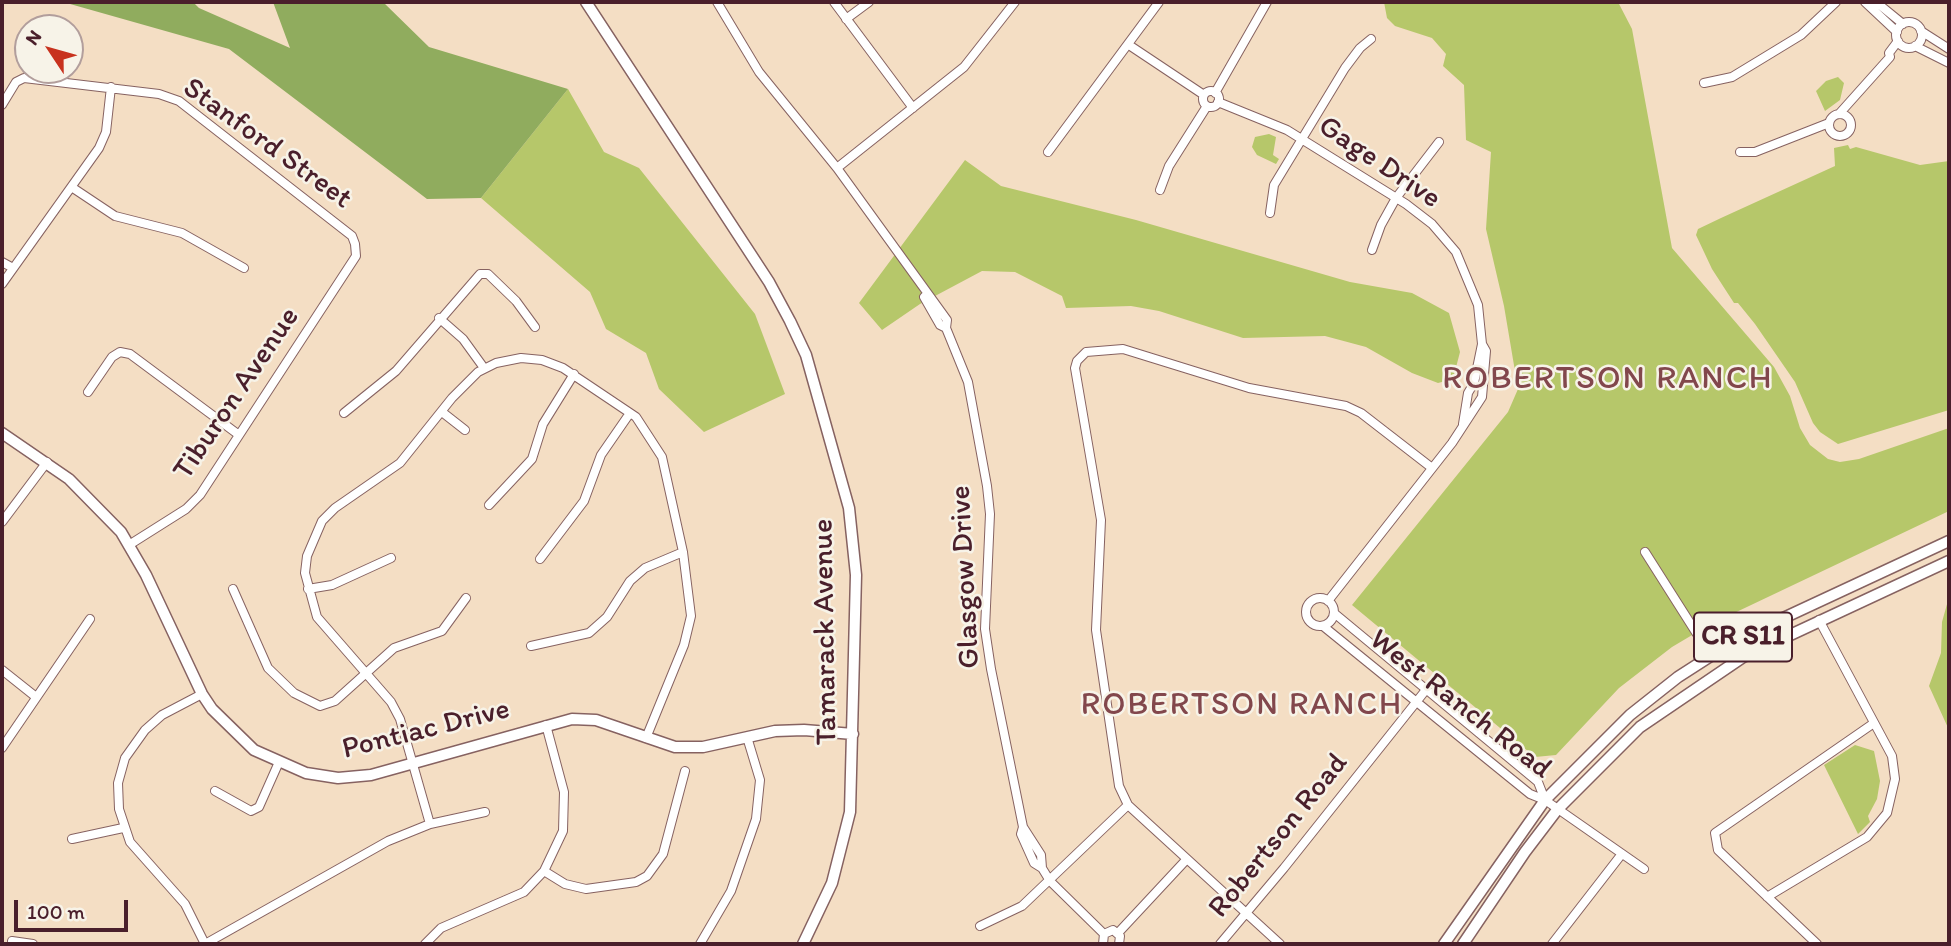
<!DOCTYPE html>
<html>
<head>
<meta charset="utf-8">
<style>
	body { margin:0 }
	#map { position:relative; width:1951px; height:946px; overflow:hidden; background:#f4dec4; font-family:Itim,sans-serif }
	canvas { display:block }
	.frame { position:absolute; inset:0; border:4px solid #4a1f2b; pointer-events:none }
	.north { position:absolute; left:14px; top:14px; width:70px; height:70px; box-sizing:border-box; background:#f7f3e8; border:2px solid #b29e9c; border-radius:50%; rotate:306deg; font-size:19px; font-weight:700; line-height:28px; text-align:center; color:#4a1f2b }
	.north::after { content:''; display:block; margin:auto; width:24px; height:32px; background:#c8321e; clip-path:polygon(50% 0,100% 100%,50% 72%,0 100%) }
	.scale { position:absolute; left:14px; top:900px; width:114px; height:32px; box-sizing:border-box; border:4px solid #4a1f2b; border-top:0; padding-left:9px; font-size:21px; line-height:24px; white-space:nowrap; color:#4a1f2b; -webkit-text-stroke:5px #f7f3e8; paint-order:stroke }
</style>
</head>
<body>
<div id="map">
<canvas width="1951" height="946"></canvas>
<div class="frame"></div>
<div class="north">N</div>
<div class="scale">100 m</div>
</div>
<script>
const context = document.querySelector('canvas').getContext('2d');
context.lineJoin = 'round';
function paint(path, color) { context.fillStyle = color; context.fill(path, 'evenodd'); }
const toPath = rows => new Path2D(rows.map(r => 'M' + r).join(''));
function strokePath(path, color, width, dash) { context.strokeStyle = color; context.lineWidth = width; context.lineCap = dash ? 'butt' : 'round'; context.setLineDash(dash || []); context.stroke(path); }
function drawText(font, color, halo, rows, align = 'center') {
  context.font = font + ' Itim,sans-serif'; context.lineWidth = 5; context.setLineDash([]); context.textBaseline = 'middle'; context.strokeStyle = halo; context.fillStyle = color; for (const [text, x, y, turn = 0] of rows) {
    context.save(); context.translate(x, y); context.rotate((+turn || 0) * Math.PI / 180); context.textAlign = isNaN(turn) ? turn : align; if (halo) context.strokeText(text, 0, 0); context.fillText(text, 0, 0); context.restore();
  }
}
const green = toPath([
	[1384,2,1618,2,1632,29,1672,248,1774,367,1790,396,1800,428,1810,445,1828,459,1840,462,1859,459,1949,428,1949,511,1709,625,1672,647,1619,688,1556,755,1535,757,1352,605,1508,412,1518,389,1504,306,1486,229,1491,152,1466,140,1464,85,1443,66,1446,54,1432,38,1395,26,1387,18],
	[1838,77,1844,83,1840,100,1825,111,1816,91,1826,81],
	[568,89,604,152,639,168,755,314,785,394,704,432,659,389,646,353,606,329,590,292,481,198],
	[1269,134,1276,137,1273,155,1279,159,1276,164,1257,155,1252,147,1255,137],
	[1848,145,1850,149,1856,147,1920,165,1949,161,1949,410,1838,444,1820,432,1813,423,1795,382,1755,324,1738,303,1734,303,1712,269,1696,235,1698,229,1721,218,1835,166,1834,148],
	[965,160,1001,186,1136,220,1350,282,1412,293,1449,313,1460,352,1453,379,1438,383,1412,373,1366,347,1325,336,1243,338,1159,311,1131,306,1066,308,1062,296,1015,272,982,271,920,304,882,330,859,303],
	[1949,597,1949,730,1929,686,1941,653,1942,622],
	[1855,745,1874,751,1880,781,1877,799,1868,816,1870,822,1858,834,1824,765]
]);
const forest = toPath([
	[63,2,193,2,199,8,290,48,273,2,383,2,429,47,568,89,481,198,427,199,229,49]
]);
const minor = toPath([
	[717,2,759,72,837,168,947,320,946,328,968,382,987,486,990,514,985,629,991,669,1023,827,1021,834,1034,863,1042,868],
	[834,2,913,108],
	[1865,2,1897,32],
	[1876,2,1903,24],
	[846,19,869,2],
	'1896 35a13 13 0 1 1 26 0a13 13 0 1 1-26 0Z',
	[1921,31,1949,49],
	[1129,45,1204,95],
	[1915,46,1949,63],
	[1704,83,1732,77,1801,35,1836,2],
	'1203 99a8 8 0 1 1 16 0a8 8 0 1 1-16 0Z',
	[1215,93,1267,2],
	[1218,102,1287,130,1406,204,1432,224,1456,252,1478,305,1482,344,1486,351,1482,397,1452,443,1328,601],
	[2,105,16,82,24,78,159,94,179,101,352,236,355,244,356,256,200,495,186,509,129,545],
	'1829 125a11 11 0 1 1 22 0a11 11 0 1 1-22 0Z',
	[1839,114,1890,57,1889,53,1898,41],
	[1048,152,1159,2],
	[1740,152,1755,152,1829,123],
	[837,168,964,67,1015,2],
	[73,188,115,216,182,233,244,268],
	[1160,190,1169,166,1207,106],
	[1270,213,1274,185,1345,68,1360,48,1371,39],
	[1372,250,1381,225,1396,198,1439,142],
	[2,262,13,268],
	[2,284,99,148,106,132,111,87],
	[927,294,924,297,940,325,946,328],
	[439,318,463,339,484,368],
	[88,392,112,357,120,352,130,354,239,435],
	[442,412,465,430],
	[344,413,396,371,480,274,488,274,516,301,535,327],
	[1463,424,1468,393,1474,383,1482,344],
	[489,505,532,459,543,424,574,374],
	[2,522,47,462],
	[1645,552,1711,656],
	[540,559,584,501,601,455,630,413],
	[233,589,268,668,294,693,320,706,335,701,394,648,442,631,466,598],
	[308,589,332,585,391,558],
	'1306 612a14 14 0 1 1 28 0a14 14 0 1 1-28 0Z',
	[1334,613,1538,782,1545,800],
	[1323,626,1530,794,1545,800,1644,869],
	[531,646,589,633,607,617,630,581,645,568,683,552],
	[2,670,36,697],
	[202,694,162,715,145,730,125,758,118,783,119,809,130,842,185,904,205,944],
	[2,748,90,619],
	[215,791,251,811,259,807,279,762],
	[430,824,400,719,391,702,317,617,305,573,307,556,322,521,335,508,400,463,452,398,478,372,496,363,521,358,542,360,563,368,636,417,662,457,683,552,691,616,684,645,646,738],
	[1023,827,1041,855,1042,868,1050,881,1104,934],
	[72,839,123,828],
	[544,871,565,884,586,889,636,882,647,876,663,854,685,771],
	[1767,897,1867,837,1887,813,1895,779,1892,756,1819,620],
	[980,926,1022,906,1128,805],
	[1118,933,1186,860],
	[12,941,33,944],
	[205,944,388,841,430,824,485,812],
	[425,944,441,928,524,892,544,871,563,831,564,792,546,725],
	[700,944,731,891,756,819,760,780,747,737],
	[1103,944,1104,934,1113,930,1120,936,1119,944],
	[1220,944,1284,868,1425,691],
	[1280,944,1128,805,1119,786,1096,630,1101,520,1075,368,1077,361,1086,352,1123,349,1249,388,1346,406,1361,413,1432,468],
	[1552,944,1621,855],
	[1817,944,1718,850,1715,833,1874,723]
]);
const major = toPath([
	[586,2,769,282,790,321,806,355,849,508,856,575,850,812,832,883,803,944],
	[2,433,69,479,121,532,146,575,202,694,212,709,254,750,306,773,338,778,371,775,572,719,596,720,675,747,703,747,775,731,804,730,853,734],
	[1444,944,1545,800,1630,715,1678,677,1734,641,1949,541],
	[1463,944,1525,852,1557,810,1640,727,1743,657,1949,561]
]);
const shields = [
	[1743,637,98]
];
const shieldNames = [
	["CR S11",1743,637]
];
const streetNames = [
	["Stanford Street",267,144,36],
	["Gage Drive",1379,163,34],
	["Tiburon Avenue",237,394,-56],
	["Glasgow Drive",966,577,-93],
	["Tamarack Avenue",826,632,-91],
	["West Ranch Road",1460,705,38],
	["Pontiac Drive",426,730,-14],
	["Robertson Road",1279,836,-51]
];
const neighbourhoodNames = [
	["ROBERTSON RANCH",1242,706]
];
const quarterNames = [
	["ROBERTSON RANCH",1608,380]
];
paint(green, '#b6c76a');
paint(forest, '#90ac5e');
strokePath(minor, '#866261', 10);
strokePath(major, '#866261', 13);
strokePath(minor, '#fff', 8);
strokePath(major, '#fff', 10);
for (const [x, y, w] of shields) { const box = new Path2D(); box.roundRect(x - w / 2, y - 24.5, w, 49, 5); context.fillStyle = '#f7f3e8'; context.fill(box); strokePath(box, '#4a1f2b', 2); }
drawText('bold 28px', '#4a1f2b', null, shieldNames);
drawText('30px', '#4a1f2b', '#f7f3e8', streetNames);
context.letterSpacing = '2px';
drawText('32px', '#82474c', '#f7f3e8', neighbourhoodNames);
context.letterSpacing = '0px';
context.letterSpacing = '2px';
drawText('33px', '#82474c', '#f7f3e8', quarterNames);
context.letterSpacing = '0px';
</script>
</body>
</html>
